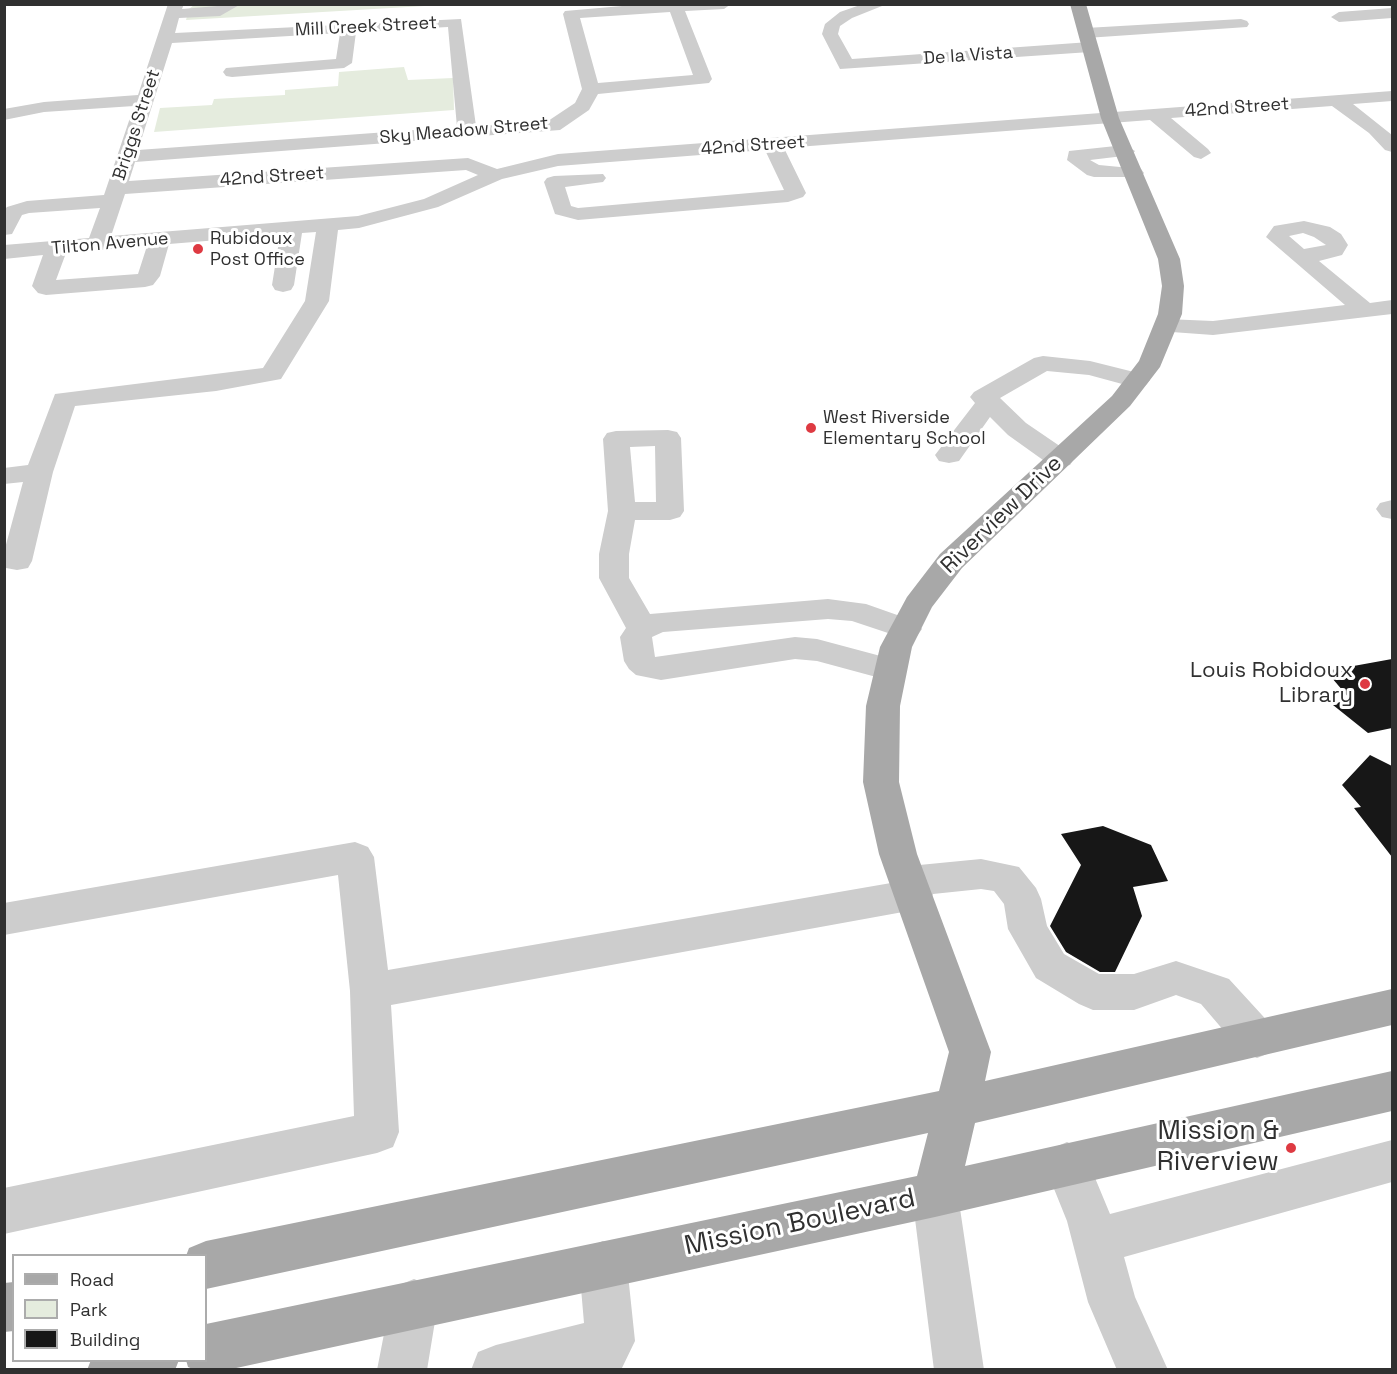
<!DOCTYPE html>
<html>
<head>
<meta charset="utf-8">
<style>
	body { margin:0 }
	#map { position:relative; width:1397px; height:1374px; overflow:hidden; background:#fff; font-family:"Space Grotesk",sans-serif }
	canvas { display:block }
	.frame { position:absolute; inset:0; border:6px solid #303030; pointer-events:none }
	.legend { position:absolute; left:12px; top:1254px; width:195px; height:108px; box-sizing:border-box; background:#fff; border:2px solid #acacac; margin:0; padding:8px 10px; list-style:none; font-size:18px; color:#303030 }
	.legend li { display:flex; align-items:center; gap:12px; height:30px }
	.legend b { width:30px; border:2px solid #acacac }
</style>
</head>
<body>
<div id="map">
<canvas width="1397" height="1374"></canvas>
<div class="frame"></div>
<ul class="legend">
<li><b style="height:8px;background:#a8a8a8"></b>Road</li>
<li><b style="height:16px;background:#e5ecde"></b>Park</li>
<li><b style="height:16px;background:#171717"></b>Building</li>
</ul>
</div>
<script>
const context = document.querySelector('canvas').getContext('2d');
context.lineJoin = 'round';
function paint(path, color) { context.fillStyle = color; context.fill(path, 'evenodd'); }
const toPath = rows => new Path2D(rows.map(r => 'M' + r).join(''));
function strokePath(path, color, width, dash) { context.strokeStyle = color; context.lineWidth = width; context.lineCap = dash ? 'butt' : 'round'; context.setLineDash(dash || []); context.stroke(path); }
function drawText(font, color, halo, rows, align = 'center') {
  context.font = font + ' "Space Grotesk",sans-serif'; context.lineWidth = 6; context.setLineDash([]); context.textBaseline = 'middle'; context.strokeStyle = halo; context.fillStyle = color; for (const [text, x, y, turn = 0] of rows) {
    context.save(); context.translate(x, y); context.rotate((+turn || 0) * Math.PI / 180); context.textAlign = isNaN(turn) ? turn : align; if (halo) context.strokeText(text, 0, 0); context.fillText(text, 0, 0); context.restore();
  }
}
const green = toPath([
	[194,5,442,5,186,20,189,9],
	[404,67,408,80,453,78,454,110,154,132,160,108,212,105,214,99,285,95,285,90,338,86,339,72]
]);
const building = toPath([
	[1392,659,1392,728,1368,733,1333,705,1349,698,1326,671],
	[1370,755,1392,766,1392,857,1354,808,1361,807,1342,785],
	[1103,826,1151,845,1168,881,1133,887,1142,916,1115,972,1100,972,1066,952,1050,926,1081,865,1061,834]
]);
const minor = toPath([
	[168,4,184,4,182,9,241,4,220,16,179,18,175,33,461,19,476,126,548,121,575,103,582,89,563,14,565,11,645,4,731,4,724,9,685,11,712,79,709,83,598,94,589,110,560,130,135,162,129,181,468,158,497,169,558,154,1392,91,1392,101,1353,104,1392,135,1392,152,1385,150,1369,133,1332,106,1171,118,1208,149,1211,153,1201,159,1194,157,1150,120,784,148,806,193,803,197,788,202,578,220,555,214,544,182,547,178,554,176,603,174,606,178,603,182,565,187,571,206,578,208,784,190,765,150,558,166,502,179,438,207,359,228,338,230,329,301,281,379,216,391,75,406,53,472,32,561,28,568,17,570,6,568,4,552,23,482,4,484,4,468,28,465,55,394,263,368,305,301,316,232,302,233,294,285,291,290,283,292,275,290,272,285,280,235,169,244,160,276,153,285,145,287,46,295,38,293,32,286,43,255,4,259,4,245,89,238,100,208,29,213,22,215,12,234,4,235,4,210,7,207,27,201,104,195,134,106,44,112,4,120,4,109,44,102,138,95,168,4],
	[670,12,693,75,598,83,580,18,670,12],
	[448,27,457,127,138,150,172,43,340,33,336,59,226,68,223,72,226,76,232,77,344,68,352,63,356,32,448,27],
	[466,170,478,175,424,199,358,216,111,236,125,194,466,170],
	[147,246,138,274,56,280,66,253,147,246],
	[863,4,887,4,852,18,840,26,838,34,852,59,1090,42,1098,47,1090,52,840,69,822,34,825,24,840,12,863,4],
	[1392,8,1392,18,1339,22,1331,17,1339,12,1392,8],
	[1241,19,1247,21,1249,24,1247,27,1086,38,1078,33,1086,28,1241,19],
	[1125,145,1135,151,1132,155,1090,160,1099,165,1141,169,1144,173,1141,177,1094,177,1087,175,1067,160,1069,151,1125,145],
	[1304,221,1330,227,1341,234,1348,245,1342,255,1319,261,1370,303,1392,300,1392,314,1213,335,1158,331,1154,326,1158,321,1166,319,1213,321,1345,305,1266,237,1274,226,1304,221],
	[1303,233,1314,237,1326,245,1304,249,1289,236,1303,233],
	[1043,356,1090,361,1146,375,1150,380,1146,385,1137,388,1089,375,1047,371,1000,398,1026,423,1070,453,1074,459,1070,465,1060,467,1050,465,1008,435,990,417,959,461,949,463,939,461,935,455,975,403,970,397,974,392,1034,358,1043,356],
	[668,430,677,432,681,438,684,511,680,517,670,520,635,520,629,554,629,578,650,614,828,599,866,604,917,622,922,629,917,636,906,639,852,621,828,619,663,632,652,637,655,657,795,637,817,639,903,662,907,670,903,678,891,681,817,661,795,659,661,680,636,675,629,669,624,661,620,637,626,628,599,578,599,554,608,511,603,439,607,433,616,431,668,430],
	[655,446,656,502,635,502,630,447,655,446],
	[1392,500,1392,519,1382,517,1376,509,1380,503,1392,500],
	[355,842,368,847,374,857,388,970,891,883,896,870,909,866,981,859,1019,867,1036,888,1041,899,1047,926,1064,954,1099,974,1134,974,1176,961,1229,979,1272,1026,1278,1039,1272,1052,1257,1058,1242,1052,1201,1004,1176,995,1134,1010,1093,1010,1079,1004,1036,978,1008,929,1004,904,994,891,981,889,933,894,928,906,914,910,391,1005,399,1132,393,1147,377,1153,4,1234,4,1188,354,1116,350,991,338,875,4,935,4,903,355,842],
	[1392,1140,1392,1182,1124,1257,1135,1297,1168,1370,1117,1370,1088,1302,1067,1221,1044,1164,1051,1149,1067,1142,1083,1149,1110,1214,1392,1140],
	[935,1173,951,1179,958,1195,984,1370,934,1370,912,1195,919,1179,935,1173],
	[603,1241,620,1248,627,1265,635,1341,621,1370,471,1370,478,1352,496,1345,584,1323,579,1265,586,1248,603,1241],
	[414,1279,431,1286,438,1303,427,1370,377,1370,390,1303,397,1286,414,1279]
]);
const major = toPath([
	[1070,4,1086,4,1119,118,1180,259,1184,286,1182,314,1160,367,1130,406,962,568,932,607,912,647,900,706,899,782,917,854,991,1052,985,1081,1392,989,1392,1025,975,1123,965,1166,1392,1071,1392,1111,935,1217,227,1370,195,1370,188,1367,186,1360,206,1360,206,1324,917,1176,928,1133,206,1289,206,1256,186,1256,189,1248,206,1241,939,1091,949,1052,879,854,863,782,866,706,880,647,907,597,940,554,1112,396,1139,361,1158,314,1162,286,1158,259,1101,118,1070,4],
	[14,1282,14,1331,4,1332,4,1283,14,1282],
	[91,1360,179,1360,175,1370,87,1370,91,1360]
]);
const markers = [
	[198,249,6,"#de3a42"],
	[811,428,6,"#de3a42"],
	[1365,684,6,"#de3a42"],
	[1291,1148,6,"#de3a42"]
];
const farStreetnames = [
	["Mill Creek Street",366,27,-3],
	["De la Vista",968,56,-4],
	["42nd Street",1237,108,-4],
	["Briggs Street",137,125,-72],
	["Sky Meadow Street",464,131,-5],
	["42nd Street",753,146,-4],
	["42nd Street",272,177,-4],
	["Tilton Avenue",110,244,-5]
];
const farPoinames = [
	["Rubidoux",210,239],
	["Post Office",210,260],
	["West Riverside",823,418],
	["Elementary School",823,439]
];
const streetNames = [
	["Riverview Drive",1002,515,-44]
];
const poiNames = [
	["Louis Robidoux",1353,671],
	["Library",1353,696]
];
const nearPoinames = [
	["Mission &",1279,1132],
	["Riverview",1279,1163]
];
const nearStreetnames = [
	["Mission Boulevard",800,1223,-12]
];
paint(green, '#e5ecde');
paint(building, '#171717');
paint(minor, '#cdcdcd');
paint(major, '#a8a8a8');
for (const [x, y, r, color] of markers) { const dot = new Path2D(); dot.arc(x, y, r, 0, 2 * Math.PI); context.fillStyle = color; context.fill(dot); strokePath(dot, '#fff', 2); }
drawText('18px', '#303030', '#fff', farStreetnames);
drawText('18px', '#303030', '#fff', farPoinames, 'left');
drawText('22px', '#303030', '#fff', streetNames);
drawText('22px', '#303030', '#fff', poiNames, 'right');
drawText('27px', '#303030', '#fff', nearPoinames, 'right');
drawText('27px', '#303030', '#fff', nearStreetnames);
</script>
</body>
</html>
